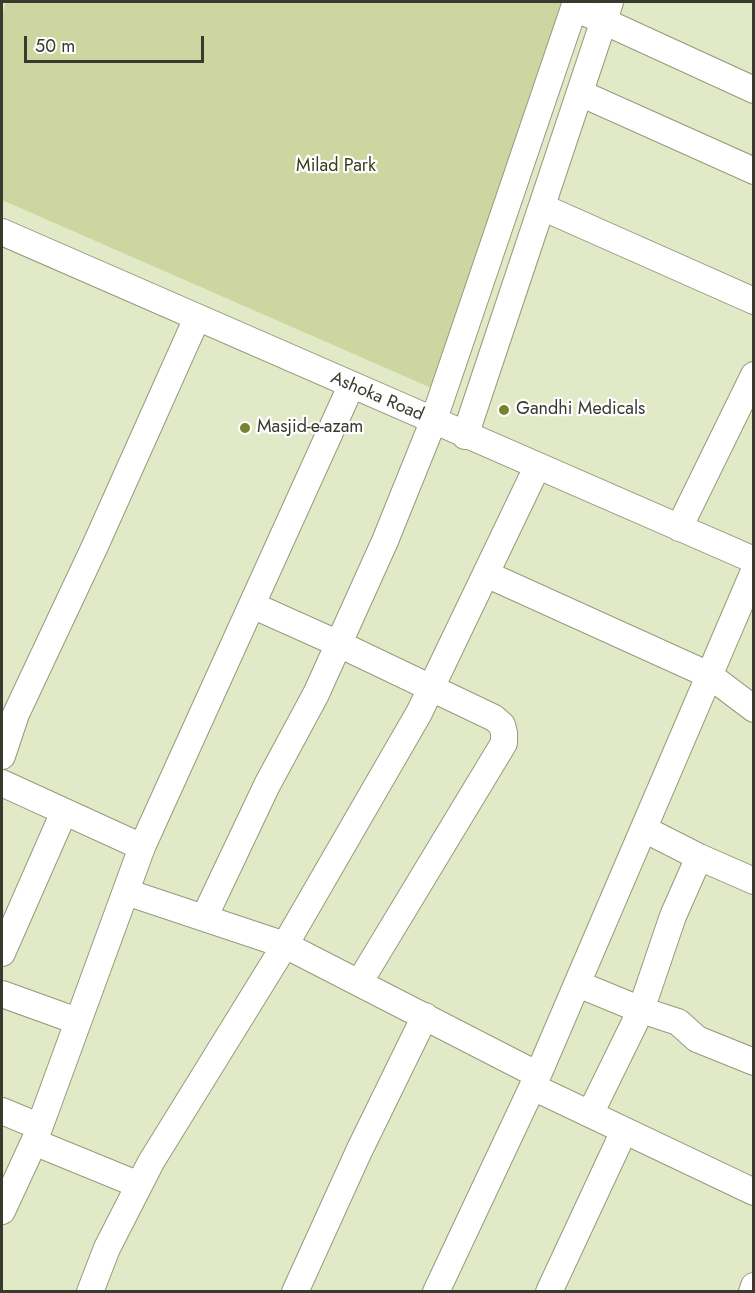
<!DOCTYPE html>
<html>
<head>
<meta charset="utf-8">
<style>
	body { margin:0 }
	#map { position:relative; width:755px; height:1293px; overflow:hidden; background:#e2e9c6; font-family:Jost,sans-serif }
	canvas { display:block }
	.frame { position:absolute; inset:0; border:3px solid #373a2c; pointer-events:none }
	.scale { position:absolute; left:24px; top:36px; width:180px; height:27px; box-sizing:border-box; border:3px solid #373a2c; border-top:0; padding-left:8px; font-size:18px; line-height:21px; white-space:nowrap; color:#373a2c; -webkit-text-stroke:4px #fff; paint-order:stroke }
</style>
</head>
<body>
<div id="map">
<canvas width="755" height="1293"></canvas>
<div class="frame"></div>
<div class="scale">50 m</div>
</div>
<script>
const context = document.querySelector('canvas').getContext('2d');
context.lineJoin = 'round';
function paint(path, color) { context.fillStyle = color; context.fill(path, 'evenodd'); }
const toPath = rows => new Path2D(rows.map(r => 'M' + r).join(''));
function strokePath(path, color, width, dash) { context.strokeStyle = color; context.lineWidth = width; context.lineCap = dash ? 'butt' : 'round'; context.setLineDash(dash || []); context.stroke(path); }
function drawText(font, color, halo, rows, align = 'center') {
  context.font = font + ' Jost,sans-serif'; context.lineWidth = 4.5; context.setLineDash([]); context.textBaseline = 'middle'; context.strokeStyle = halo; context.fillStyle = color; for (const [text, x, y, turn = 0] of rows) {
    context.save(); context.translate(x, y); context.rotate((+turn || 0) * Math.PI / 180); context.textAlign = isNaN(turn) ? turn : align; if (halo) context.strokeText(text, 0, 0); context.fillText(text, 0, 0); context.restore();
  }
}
const green = toPath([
	[6,2,566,2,436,390,2,200,2,15]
]);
const minor = toPath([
	[588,14,754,90],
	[580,93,754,171],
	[542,207,754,301],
	[2,232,754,560],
	[465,436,610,2],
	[679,528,754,375],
	[486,574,709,675,754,709],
	[252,605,339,644,494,718,502,725,504,733,504,743,359,983],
	[2,756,16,714,95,546,197,318],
	[2,783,142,847],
	[644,829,699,857,754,881],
	[126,892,285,945,538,1075],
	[204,918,267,785,316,694,385,541,433,422,576,2],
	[2,953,64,812],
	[578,984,641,1010,678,1022,697,1039,754,1062],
	[2,994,77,1021],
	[533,1087,754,1192],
	[2,1111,38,1126],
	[590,1114,641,1010,673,916,699,857],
	[34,1142,139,1185],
	[2,1211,34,1142,142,847,351,386],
	[90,1292,107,1248,151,1162,285,945,419,713,537,467],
	[295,1292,359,1151,425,1016],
	[436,1292,538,1075,754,571],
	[549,1292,624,1131],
	[752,1292,754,1286]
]);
const markers = [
	[504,410,6,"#788330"],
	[245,428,6,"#788330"]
];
const parkNames = [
	["Milad Park",336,167]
];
const streetNames = [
	["Ashoka Road",377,397,23]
];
const poiNames = [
	["Gandhi Medicals",516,410],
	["Masjid-e-azam",257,428]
];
paint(green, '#cdd6a0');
strokePath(minor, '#959b7b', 28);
strokePath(minor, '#fff', 26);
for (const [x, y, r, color] of markers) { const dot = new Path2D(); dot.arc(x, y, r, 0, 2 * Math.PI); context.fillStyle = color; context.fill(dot); strokePath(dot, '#fff', 2); }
drawText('18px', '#3a3f1b', '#fff', parkNames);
drawText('18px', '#373a2c', '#fff', streetNames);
drawText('18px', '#373a2c', '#fff', poiNames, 'left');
</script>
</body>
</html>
